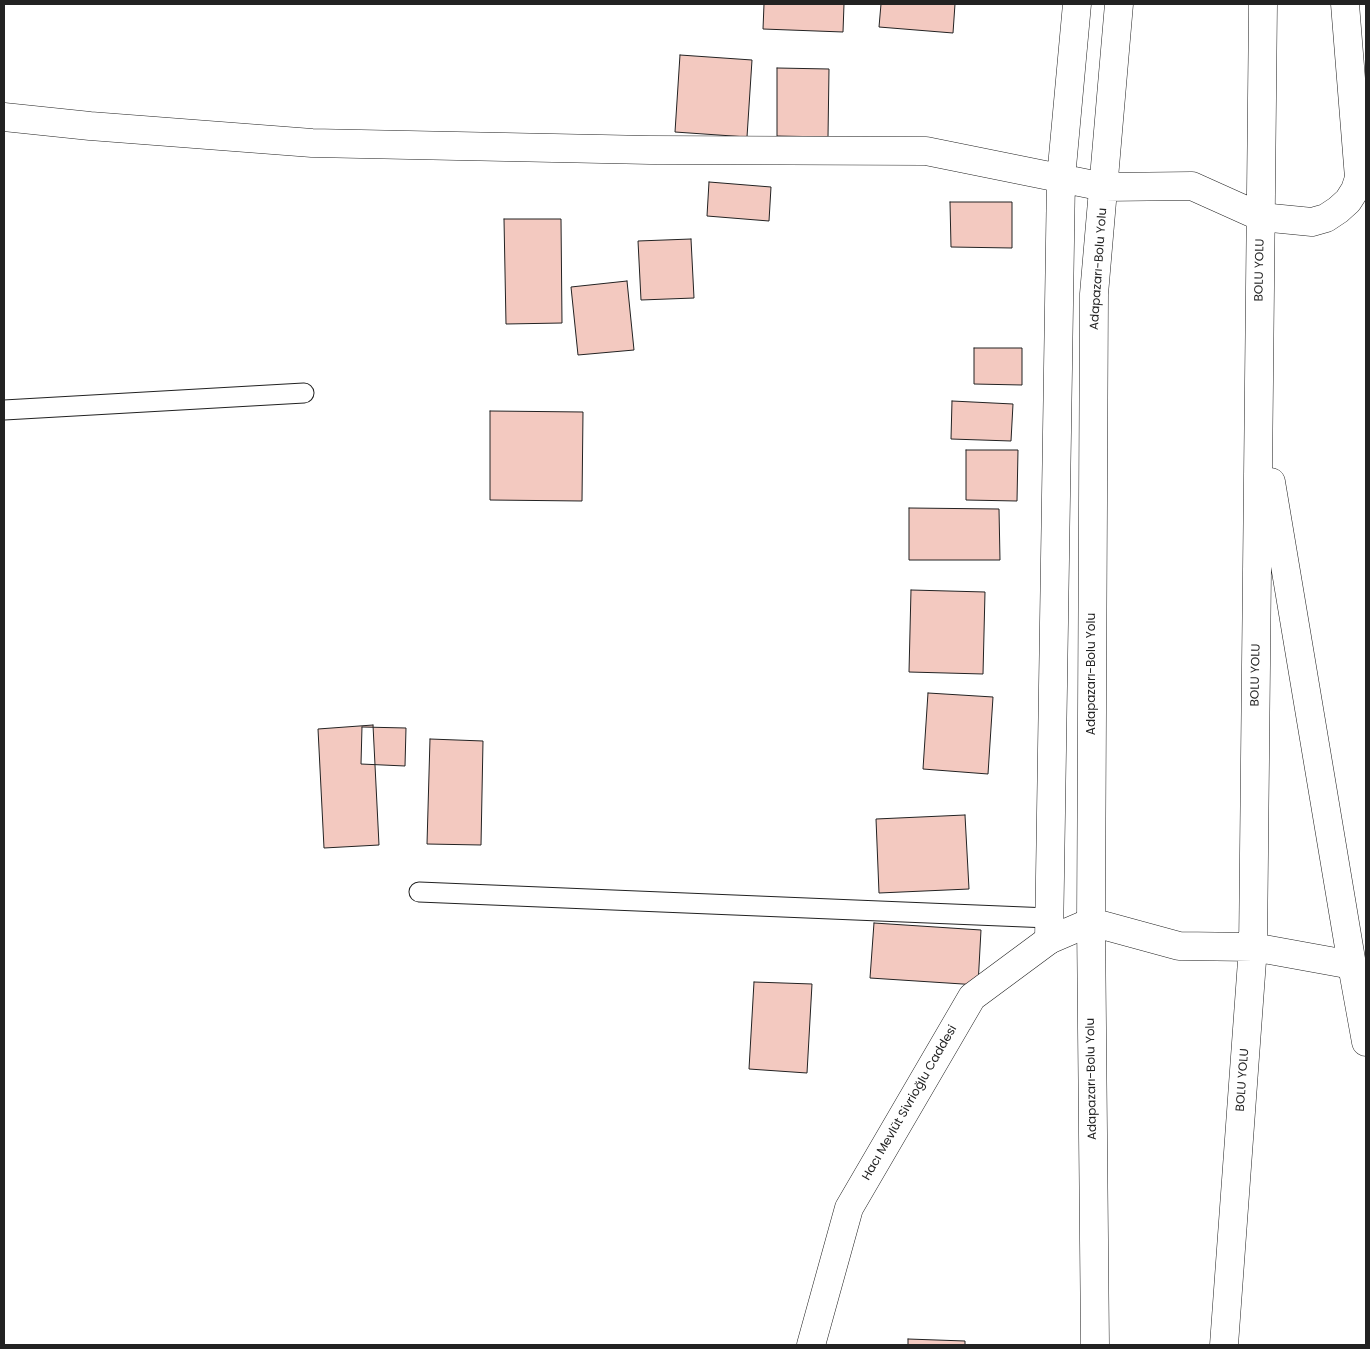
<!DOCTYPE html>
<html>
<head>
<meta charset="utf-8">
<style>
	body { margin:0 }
	#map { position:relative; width:1370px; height:1349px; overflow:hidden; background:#fff; font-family:Poppins,sans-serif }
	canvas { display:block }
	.frame { position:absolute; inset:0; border:5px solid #222; pointer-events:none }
</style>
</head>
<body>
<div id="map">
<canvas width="1370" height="1349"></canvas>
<div class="frame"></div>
</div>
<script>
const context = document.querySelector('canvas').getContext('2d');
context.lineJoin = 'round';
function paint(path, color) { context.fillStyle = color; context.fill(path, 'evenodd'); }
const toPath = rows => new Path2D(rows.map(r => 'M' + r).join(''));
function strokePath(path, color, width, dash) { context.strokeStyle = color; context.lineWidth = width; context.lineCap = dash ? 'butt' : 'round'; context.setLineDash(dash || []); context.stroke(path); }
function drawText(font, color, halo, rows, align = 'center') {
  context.font = font + ' Poppins,sans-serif'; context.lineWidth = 4; context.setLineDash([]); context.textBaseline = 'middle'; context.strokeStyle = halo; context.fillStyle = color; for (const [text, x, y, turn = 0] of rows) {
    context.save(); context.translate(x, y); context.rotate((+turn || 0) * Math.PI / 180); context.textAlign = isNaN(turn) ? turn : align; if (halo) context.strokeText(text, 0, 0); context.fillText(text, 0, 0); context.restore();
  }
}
const building = toPath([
	[764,4,844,4,843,32,763,29,764,4],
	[881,4,955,4,953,33,879,27,881,4],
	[680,55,752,60,747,137,675,132,680,55],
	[777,68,829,69,828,137,777,136,777,68],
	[709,182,771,187,769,221,707,216,709,182],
	[950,202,1012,202,1012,248,951,247,950,202],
	[504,219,561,219,562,323,506,324,504,219],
	[691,239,694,298,641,300,638,241,691,239],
	[627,281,634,350,578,355,571,287,627,281],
	[974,348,1022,348,1022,385,974,384,974,348],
	[952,401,1013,404,1011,441,951,439,952,401],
	[490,411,583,412,582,501,490,500,490,411],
	[966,450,1018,450,1017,501,966,500,966,450],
	[909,508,999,509,1000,560,909,560,909,508],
	[911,590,985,592,983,674,909,672,911,590],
	[928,693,993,697,988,774,923,769,928,693],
	[373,725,379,845,324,848,318,729,373,725],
	[362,727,406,728,405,766,361,764,362,727],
	[430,739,483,741,481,845,427,844,430,739],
	[965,815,969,889,879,893,876,819,965,815],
	[874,923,981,930,978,985,870,978,874,923],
	[754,982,812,984,807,1073,749,1069,754,982],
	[908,1339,965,1341,965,1345,908,1345,908,1339]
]);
const lane = toPath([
	[4,410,304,393],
	[419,892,1049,918]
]);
const street = toPath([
	[4,117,90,126,312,143,650,150,926,151,1104,187],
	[1261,217,1312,222,1326,218,1338,210,1348,201,1355,190,1359,178,1345,4],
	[1049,940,1061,178,1077,4]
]);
const secondary = toPath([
	[1352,965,1366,1042],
	[811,1345,849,1208,972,997,1049,940,1091,922]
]);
const highway = toPath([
	[1104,187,1192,186,1261,217],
	[1091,922,1179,946,1253,947,1352,965,1271,482],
	[1095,1345,1091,922,1094,294,1119,4],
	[1224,1345,1253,947,1263,4]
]);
const streetNames = [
	["Adapazarı-Bolu Yolu",1099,269,-86],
	["BOLU YOLU",1260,270,-89],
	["Adapazarı-Bolu Yolu",1092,674,-90],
	["BOLU YOLU",1256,675,-89],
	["Adapazarı-Bolu Yolu",1092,1079,-91],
	["BOLU YOLU",1243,1080,-86],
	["Hacı Mevlüt Sivrioğlu Caddesi",910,1103,-60]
];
paint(building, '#f3c9c0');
strokePath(building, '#222', 1);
strokePath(lane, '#222', 21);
strokePath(street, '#222', 29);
strokePath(secondary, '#222', 29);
strokePath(highway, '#222', 29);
strokePath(lane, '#fff', 19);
strokePath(street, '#fff', 28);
strokePath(secondary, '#fff', 28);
strokePath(highway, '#fff', 28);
drawText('12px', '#222', '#fff', streetNames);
</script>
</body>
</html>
